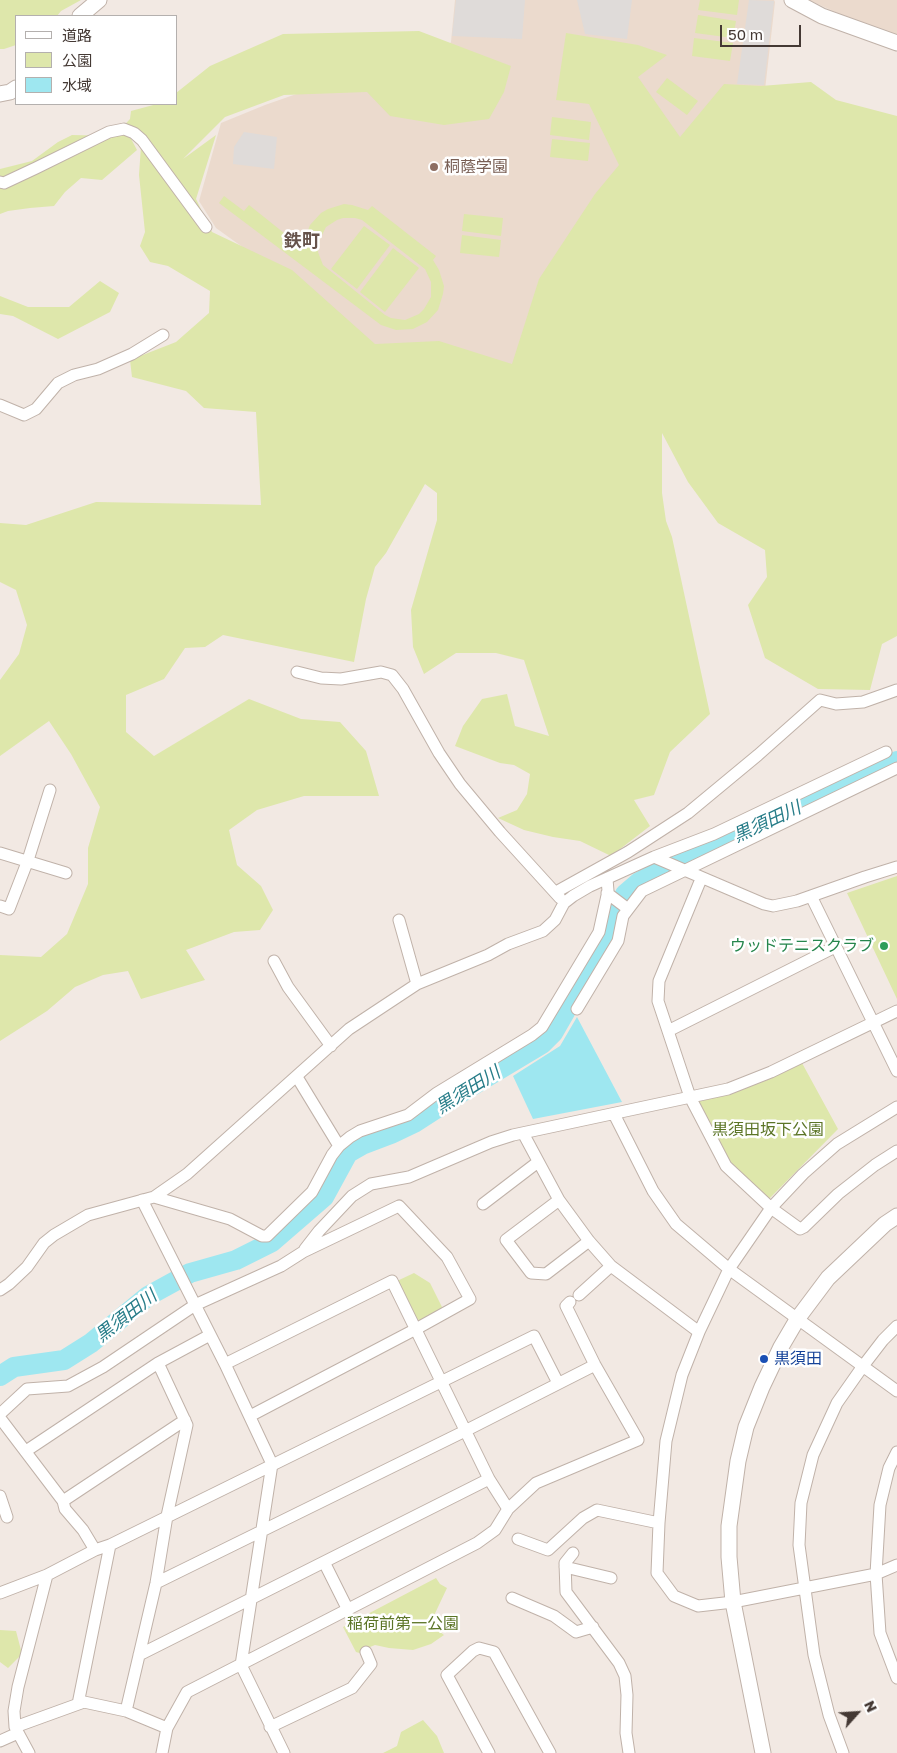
<!DOCTYPE html>
<html>
<head>
<meta charset="utf-8">
<style>
	body { margin:0 }
	#map { position:relative; width:897px; height:1753px; overflow:hidden; background:#f2e9e3; font-family:"Golos Text","Noto Sans JP",sans-serif }
	canvas { display:block }
	.legend { position:absolute; left:15px; top:15px; width:162px; height:90px; box-sizing:border-box; background:#fff; border:1px solid #b4b0ae; margin:0; padding:6px 9px; list-style:none; font-size:15px; color:#443934 }
	.legend li { display:flex; align-items:center; gap:10px; height:25px }
	.legend b { width:25px; border:1px solid #b4b0ae }
	.north { position:absolute; left:832px; top:1688px; width:50px; height:50px; -webkit-text-stroke:4px #fff; paint-order:stroke; rotate:64deg; font-size:14px; font-weight:700; line-height:20px; text-align:center; color:#443934 }
	.north::after { content:''; display:block; margin:auto; width:18px; height:22px; background:#443934; clip-path:polygon(50% 0,100% 100%,50% 72%,0 100%) }
	.scale { position:absolute; left:720px; top:25px; width:81px; height:22px; box-sizing:border-box; border:2px solid #443934; border-top:0; padding-left:6px; font-size:15px; line-height:18px; white-space:nowrap; color:#443934; -webkit-text-stroke:4px #fff; paint-order:stroke }
</style>
</head>
<body>
<div id="map">
<canvas width="897" height="1753"></canvas>
<ul class="legend">
<li><b style="height:6px;background:#fff"></b>道路</li>
<li><b style="height:14px;background:#dee7ab"></b>公園</li>
<li><b style="height:14px;background:#9ee7f0"></b>水域</li>
</ul>
<div class="north">N</div>
<div class="scale">50 m</div>
</div>
<script>
const context = document.querySelector('canvas').getContext('2d');
context.lineJoin = 'round';
function paint(path, color) { context.fillStyle = color; context.fill(path, 'evenodd'); }
const toPath = rows => new Path2D(rows.map(r => 'M' + r).join(''));
function strokePath(path, color, width, dash) { context.strokeStyle = color; context.lineWidth = width; context.lineCap = dash ? 'butt' : 'round'; context.setLineDash(dash || []); context.stroke(path); }
function drawText(font, color, halo, rows, align = 'center') {
  context.font = font + ' "Golos Text","Noto Sans JP",sans-serif'; context.lineWidth = 5; context.setLineDash([]); context.textBaseline = 'middle'; context.strokeStyle = halo; context.fillStyle = color; for (const [text, x, y, turn = 0] of rows) {
    context.save(); context.translate(x, y); context.rotate((+turn || 0) * Math.PI / 180); context.textAlign = isNaN(turn) ? turn : align; if (halo) context.strokeText(text, 0, 0); context.fillText(text, 0, 0); context.restore();
  }
}
const education = toPath([
	[455,0,774,0,775,2,762,116,516,367,362,349,315,299,216,228,199,201,221,123,265,105,328,83,441,54,451,42],
	[809,0,897,0,897,36,887,36]
]);
const green = toPath([
	[0,0,81,0,61,11,57,16,16,16,16,45,4,49,0,49],
	[700,0,739,0,737,15,698,10],
	[698,15,736,21,733,38,695,33],
	[419,31,511,66,504,92,489,119,444,125,390,116,367,92,284,95,225,117,183,159,216,135,196,199,212,232,292,270,375,344,439,341,512,364,539,279,595,194,619,165,589,104,556,100,566,33,638,45,667,55,638,77,680,137,724,84,761,86,811,82,836,100,897,116,897,636,882,644,870,690,818,689,765,658,748,605,767,577,765,550,718,523,688,482,662,433,662,493,666,521,672,537,710,714,670,752,654,795,634,800,650,826,611,856,580,841,553,837,524,830,498,818,517,810,527,794,530,774,514,765,500,763,455,746,463,726,482,699,507,694,515,726,549,736,524,660,496,653,456,653,424,674,413,647,411,610,437,520,437,493,425,484,386,553,375,567,366,599,354,662,223,635,205,647,185,648,164,679,126,695,126,732,154,756,249,699,301,719,340,722,366,751,379,796,304,796,257,810,229,830,237,865,261,886,273,910,260,930,234,932,186,950,205,980,141,999,128,971,103,975,75,987,47,1011,0,1041,0,955,41,957,67,934,88,884,88,848,100,807,71,754,49,721,0,756,0,680,19,654,27,625,16,590,0,582,0,523,26,525,96,502,261,505,256,412,204,408,186,391,132,377,130,360,176,342,209,313,210,291,168,266,150,262,140,246,145,232,139,175,141,146,160,154,129,135,137,150,102,180,81,178,65,192,54,206,30,208,8,211,0,214,0,169,32,161,58,142,72,135,114,136,130,119,131,111,157,104,176,104,176,93,210,66,283,34],
	[694,38,733,43,730,61,692,56],
	[667,78,698,101,687,115,656,92],
	[552,117,591,122,589,140,550,135],
	[552,139,590,143,588,161,550,157],
	[224,196,244,211,249,205,304,249,307,233,310,225,321,213,328,209,344,204,352,205,368,210,372,206,436,256,433,260,439,270,444,286,443,294,438,310,427,322,413,329,396,330,381,325,219,203],
	[343,218,355,218,362,220,425,269,431,282,431,297,424,309,419,314,405,320,391,318,385,315,323,265,318,252,320,239,326,227,337,220],
	[464,214,503,218,501,236,462,231],
	[364,226,390,245,357,289,331,269],
	[462,235,501,240,499,257,460,253],
	[393,248,419,268,385,312,360,292],
	[100,281,119,293,110,312,58,339,13,316,0,314,0,296,28,307,69,307],
	[897,876,897,999,847,893],
	[802,1063,838,1129,769,1199,729,1161,696,1102,739,1088],
	[414,1273,430,1283,444,1311,422,1322,417,1319,397,1281],
	[436,1578,440,1584,447,1588,430,1624,444,1635,431,1644,413,1650,389,1648,375,1645,370,1647,363,1654,356,1652,343,1627],
	[0,1630,16,1631,22,1654,8,1668,0,1662],
	[423,1720,437,1736,444,1753,383,1753,397,1746,401,1732]
]);
const parking = toPath([
	[456,0,525,0,522,39,452,36],
	[577,0,632,0,627,39,585,34],
	[749,0,774,1,764,85,737,84],
	[244,132,277,137,274,169,233,164,234,147]
]);
const water = toPath([
	[577,1017,622,1102,533,1119,513,1076,560,1046]
]);
const river = toPath([
	[0,1376,14,1367,64,1360,91,1343,148,1296,190,1273,236,1260,272,1242,324,1197,348,1153,362,1145,391,1134,414,1123,462,1092,542,1044,553,1033,611,932,625,894,639,882,681,860,897,761]
]);
const minor = toPath([
	[0,182,4,183,36,168,109,132,124,129,134,133,142,140,206,227],
	[0,405,24,415,36,409,58,383,74,375,98,369,132,354,163,335],
	[297,672,321,678,341,679,381,672,392,675,403,689,439,753,460,784,500,832,560,898],
	[0,853,66,873],
	[654,857,764,904,773,906,797,901,865,877,897,867],
	[556,892,628,852,688,813,758,755,820,700,836,704,863,702,897,690],
	[607,893,628,909],
	[811,896,897,1071],
	[0,906,9,909,28,860,50,790],
	[399,920,417,984],
	[835,947,668,1031,690,1097,726,1166,771,1208,800,1229,804,1227,838,1194,875,1165,897,1151],
	[274,961,288,987,331,1046],
	[577,1009,618,941,623,916,642,891,897,768],
	[668,1031,658,1001,659,981,701,879],
	[297,1077,339,1146],
	[897,1107,837,1144,803,1174,771,1208,729,1269,699,1332,682,1375,666,1441,659,1523,657,1573,674,1596,698,1606,733,1602,876,1574,897,1565],
	[614,1114,653,1191,676,1224,729,1269,897,1391],
	[523,1133,559,1200,589,1241,611,1266,699,1332],
	[154,1197,230,1219,262,1236,267,1236,312,1192,332,1155,339,1146,350,1137,360,1131,408,1115,437,1093,532,1035,542,1027,599,932,608,891,607,879],
	[142,1200,225,1364,272,1464,241,1665,284,1753],
	[559,1200,506,1240,531,1273,546,1274,589,1241],
	[483,1204,538,1162],
	[305,1249,319,1231,352,1196,371,1184,409,1177,491,1142,513,1135,728,1089,771,1072,897,1011],
	[0,1290,9,1284,27,1267,44,1243,54,1235,88,1215,154,1197,187,1174,349,1029,417,984,488,955,508,944,543,931,555,920,564,903,573,896,590,886,654,857,714,834,886,752],
	[579,1295,611,1266],
	[225,1364,392,1281,489,1479,508,1509],
	[0,1414,27,1389,68,1386,103,1367,195,1305,281,1266,303,1252,399,1206,447,1257,470,1299,416,1329,250,1416],
	[0,1418,63,1501,65,1509,83,1530,95,1550],
	[26,1451,158,1363,210,1335],
	[897,1452,889,1468,880,1505,876,1574,880,1633,897,1678],
	[0,1496,7,1517],
	[63,1501,185,1420],
	[518,1539,548,1550,583,1518,597,1510,659,1523],
	[573,1553,565,1563,566,1592,619,1663,625,1676,627,1695,626,1733,629,1753],
	[324,1562,348,1610],
	[565,1567,611,1578],
	[156,1583,465,1431,595,1365],
	[0,1593,47,1575,95,1550,110,1545,534,1336,558,1383],
	[512,1598,554,1616,576,1632,593,1627],
	[139,1655,489,1479],
	[78,1704,110,1545],
	[126,1711,156,1583,167,1516,187,1425,158,1363],
	[15,1727,14,1711,18,1687,47,1575],
	[270,1727,352,1688,371,1664,366,1652],
	[0,1741,18,1733],
	[29,1753,15,1727,84,1702,126,1711,167,1728],
	[162,1753,167,1728,187,1692,477,1543,495,1530,508,1509,536,1483,638,1440,595,1365,566,1306,570,1302],
	[489,1753,447,1675,473,1651,479,1648,494,1652,550,1753],
	[843,1753,829,1715,814,1655,799,1545,801,1503,813,1455,837,1403,863,1366,883,1340,897,1326]
]);
const tertiary = toPath([
	[792,0,822,16,897,43],
	[80,16,99,0],
	[0,94,10,92,16,88],
	[763,1753,733,1602,729,1557,729,1526,738,1461,746,1427,762,1387,781,1347,798,1318,828,1278,885,1224,897,1216]
]);
const markers = [
	[434,167,5,"#8d6e63"],
	[884,946,5,"#2e9e5b"],
	[764,1359,5,"#1a4fb4"]
];
const educationNames = [
	["桐蔭学園",444,167]
];
const leisureNames = [
	["ウッドテニスクラブ",874,946]
];
const parkNames = [
	["黒須田坂下公園",768,1130],
	["稲荷前第一公園",403,1624]
];
const transitNames = [
	["黒須田",774,1359]
];
const neighbourhoodNames = [
	["鉄町",302,241]
];
const waterNames = [
	["黒須田川",767,822,-25],
	["黒須田川",468,1090,-32],
	["黒須田川",126,1316,-38]
];
paint(education, '#ebdacd');
paint(green, '#dee7ab');
paint(parking, '#dfdbd9');
paint(water, '#9ee7f0');
strokePath(river, '#9ee7f0', 20);
strokePath(minor, '#c0b2a9', 13);
strokePath(tertiary, '#c0b2a9', 17);
strokePath(minor, '#fff', 11);
strokePath(tertiary, '#fff', 15);
for (const [x, y, r, color] of markers) { const dot = new Path2D(); dot.arc(x, y, r, 0, 2 * Math.PI); context.fillStyle = color; context.fill(dot); strokePath(dot, '#fff', 2); }
drawText('16px', '#785e54', '#fff', educationNames, 'left');
drawText('16px', '#27864d', '#fff', leisureNames, 'right');
drawText('16px', '#5c7527', '#fff', parkNames);
drawText('16px', '#164399', '#fff', transitNames, 'left');
drawText('bold 18px', '#66534b', '#fff', neighbourhoodNames);
drawText('italic 18px', '#267c88', '#fff', waterNames);
</script>
</body>
</html>
